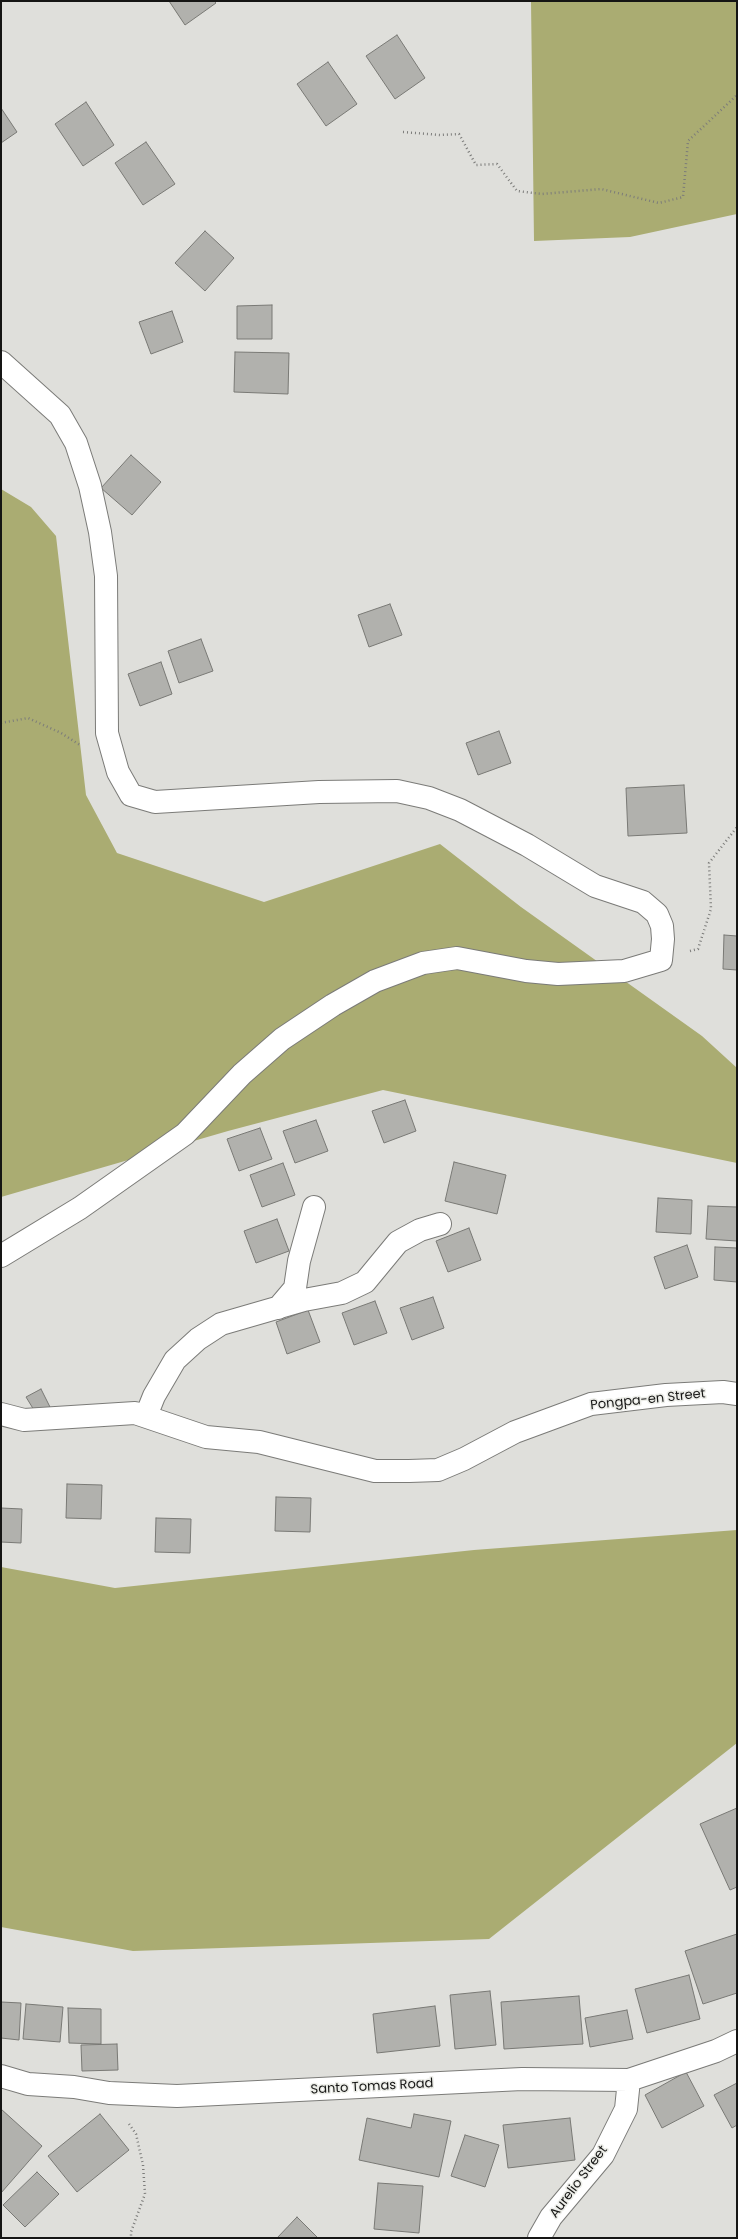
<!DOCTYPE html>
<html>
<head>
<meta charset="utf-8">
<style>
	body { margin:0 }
	#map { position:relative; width:738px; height:2239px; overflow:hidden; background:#dfdfdb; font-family:Poppins,sans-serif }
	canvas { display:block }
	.frame { position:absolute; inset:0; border:2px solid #151514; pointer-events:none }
</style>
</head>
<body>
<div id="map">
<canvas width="738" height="2239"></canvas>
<div class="frame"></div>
</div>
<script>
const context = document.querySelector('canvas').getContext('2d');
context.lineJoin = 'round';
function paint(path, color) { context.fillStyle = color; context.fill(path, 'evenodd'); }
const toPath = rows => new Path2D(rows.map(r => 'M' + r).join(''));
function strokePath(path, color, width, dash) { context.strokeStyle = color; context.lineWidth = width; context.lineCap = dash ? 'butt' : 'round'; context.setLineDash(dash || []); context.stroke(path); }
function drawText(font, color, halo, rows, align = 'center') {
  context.font = font + ' Poppins,sans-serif'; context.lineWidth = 3; context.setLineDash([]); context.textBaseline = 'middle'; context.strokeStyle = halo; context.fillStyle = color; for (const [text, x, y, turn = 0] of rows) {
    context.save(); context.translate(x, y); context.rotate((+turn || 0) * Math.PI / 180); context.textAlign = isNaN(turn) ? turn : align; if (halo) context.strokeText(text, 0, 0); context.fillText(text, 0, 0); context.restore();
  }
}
const forest = toPath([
	[531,1,737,1,737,214,630,237,534,241],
	[1,489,31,507,56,536,86,795,117,853,264,902,440,844,521,907,702,1036,737,1068,737,1163,383,1090,228,1131,1,1197],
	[737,1530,737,1743,489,1939,133,1951,1,1927,1,1567,115,1588,474,1550]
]);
const building = toPath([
	[169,1,214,1,216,3,185,25,169,1],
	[397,35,425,78,395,99,366,56,397,35],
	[328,62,357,104,326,126,297,84,328,62],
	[86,102,114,145,83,166,55,124,86,102],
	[1,108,17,132,1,143,1,108],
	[146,142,175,184,143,205,115,163,146,142],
	[205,231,234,258,205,291,175,263,205,231],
	[272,305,272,339,237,339,237,306,272,305],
	[172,311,183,342,151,354,139,322,172,311],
	[235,352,289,353,288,394,234,392,235,352],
	[131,455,161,482,132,515,101,488,131,455],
	[390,604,402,635,369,647,358,615,390,604],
	[201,639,213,671,179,683,168,651,201,639],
	[161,662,172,694,140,706,128,674,161,662],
	[499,731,511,763,478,775,466,743,499,731],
	[684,785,687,833,628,836,626,788,684,785],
	[724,935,737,936,737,970,723,969,724,935],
	[405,1100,416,1131,384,1143,372,1111,405,1100],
	[316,1120,328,1151,295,1163,283,1131,316,1120],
	[260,1128,272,1159,239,1171,227,1139,260,1128],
	[454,1162,506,1175,497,1214,445,1201,454,1162],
	[283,1163,295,1195,262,1207,250,1175,283,1163],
	[658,1198,692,1200,691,1234,656,1232,658,1198],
	[708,1206,737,1207,737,1241,706,1239,708,1206],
	[277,1219,289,1251,256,1263,244,1231,277,1219],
	[469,1228,481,1260,448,1272,436,1241,469,1228],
	[687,1245,698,1277,665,1289,654,1257,687,1245],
	[715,1247,737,1248,737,1282,714,1280,715,1247],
	[433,1297,444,1328,412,1340,400,1308,433,1297],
	[375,1301,387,1333,354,1345,342,1313,375,1301],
	[308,1310,320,1342,287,1354,276,1322,308,1310],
	[41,1389,50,1407,37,1415,26,1397,41,1389],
	[67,1484,102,1485,101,1519,66,1518,67,1484],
	[276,1497,311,1498,310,1532,275,1531,276,1497],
	[1,1508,22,1509,21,1543,1,1542,1,1508],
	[156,1518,191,1519,190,1553,155,1552,156,1518],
	[737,1808,737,1887,730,1890,700,1824,737,1808],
	[737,1934,737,1993,703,2004,685,1951,737,1934],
	[689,1975,700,2019,647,2033,635,1989,689,1975],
	[490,1991,496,2045,455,2049,450,1995,490,1991],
	[579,1996,583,2044,504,2049,501,2002,579,1996],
	[1,2002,21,2003,19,2040,1,2038,1,2002],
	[26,2004,63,2007,60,2042,23,2039,26,2004],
	[435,2006,440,2046,377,2053,373,2014,435,2006],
	[68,2008,101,2009,101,2044,69,2043,68,2008],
	[627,2010,633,2039,590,2047,585,2018,627,2010],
	[117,2044,118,2070,82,2071,81,2045,117,2044],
	[686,2072,704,2106,662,2128,645,2095,686,2072],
	[737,2083,737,2125,732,2128,714,2095,737,2083],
	[1,2109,42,2146,1,2193,1,2109],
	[100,2114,129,2150,77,2192,48,2156,100,2114],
	[414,2114,451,2121,439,2177,359,2160,367,2118,411,2128,414,2114],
	[570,2118,575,2160,508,2168,503,2125,570,2118],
	[465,2135,499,2145,485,2187,451,2176,465,2135],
	[37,2172,59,2194,25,2227,3,2205,37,2172],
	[378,2183,423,2186,419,2233,374,2229,378,2183],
	[297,2217,318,2238,277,2238,297,2217]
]);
const path = toPath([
	[403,132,440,135,459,134,476,165,497,164,517,191,542,194,601,189,659,203,683,197,688,141,737,95],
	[1,723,28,718,61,733,80,745],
	[690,951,698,949,711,909,709,863,737,827],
	[129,2124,136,2134,143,2165,145,2194,131,2232,131,2238]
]);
const minor = toPath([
	[1,362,60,415,76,443,90,486,100,532,106,576,107,733,118,772,131,795,155,802,319,792,397,791,429,798,460,810,527,845,595,886,643,902,657,914,662,926,663,939,661,960,624,971,558,974,526,971,457,958,423,963,375,981,333,1005,282,1039,242,1074,185,1134,80,1208,1,1256],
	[278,1308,295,1288,299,1261,314,1207],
	[1,1414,24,1420,135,1413,206,1437,259,1442,375,1471,409,1471,438,1470,464,1459,515,1432,591,1404,666,1395,723,1392,737,1394],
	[146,1416,154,1396,175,1360,198,1339,221,1324,304,1300,342,1293,365,1282,398,1242,420,1230,440,1224],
	[1,2076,28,2084,74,2087,109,2093,177,2096,522,2079,629,2080,716,2051,737,2041],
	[539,2238,551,2217,603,2155,626,2109,629,2080]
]);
const streetNames = [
	["Pongpa-en Street",648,1400,-6],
	["Santo Tomas Road",372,2087,-3],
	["Aurelio Street",579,2182,-53]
];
paint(forest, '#aaac72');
paint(building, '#b1b1ad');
strokePath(building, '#797975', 1);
strokePath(minor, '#7b7b78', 24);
strokePath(path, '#7c7c7a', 2.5, [1, 3]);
strokePath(minor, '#fff', 22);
drawText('13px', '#151514', '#ecede8', streetNames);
</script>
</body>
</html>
